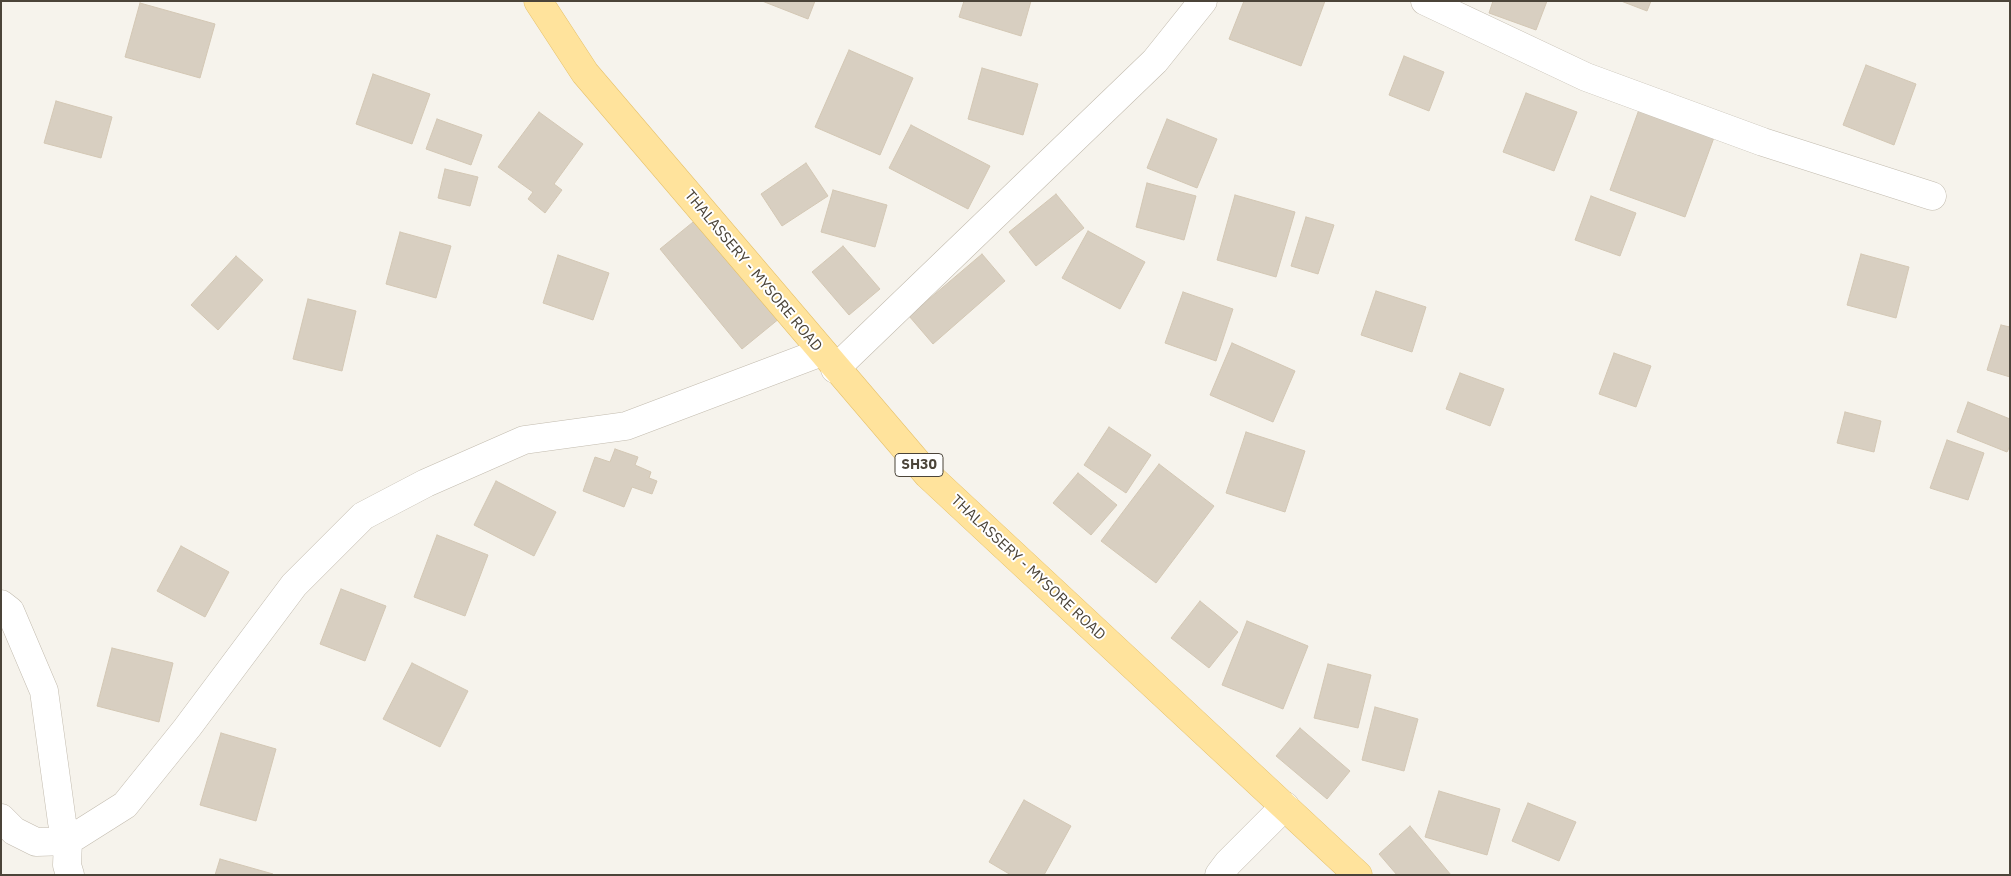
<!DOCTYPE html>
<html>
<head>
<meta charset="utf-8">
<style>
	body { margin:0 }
	#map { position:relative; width:2011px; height:876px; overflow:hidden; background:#f6f3ec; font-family:"IBM Plex Sans",sans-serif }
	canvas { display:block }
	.frame { position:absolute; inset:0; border:2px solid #4b4439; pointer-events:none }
</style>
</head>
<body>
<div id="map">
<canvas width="2011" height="876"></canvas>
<div class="frame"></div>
</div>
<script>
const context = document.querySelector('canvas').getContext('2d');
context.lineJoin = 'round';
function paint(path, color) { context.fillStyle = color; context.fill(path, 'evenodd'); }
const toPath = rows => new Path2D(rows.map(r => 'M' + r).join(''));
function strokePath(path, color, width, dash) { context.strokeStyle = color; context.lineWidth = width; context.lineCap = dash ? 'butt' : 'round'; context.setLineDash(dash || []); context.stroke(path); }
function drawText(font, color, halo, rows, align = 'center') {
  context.font = font + ' "IBM Plex Sans",sans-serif'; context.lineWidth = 4; context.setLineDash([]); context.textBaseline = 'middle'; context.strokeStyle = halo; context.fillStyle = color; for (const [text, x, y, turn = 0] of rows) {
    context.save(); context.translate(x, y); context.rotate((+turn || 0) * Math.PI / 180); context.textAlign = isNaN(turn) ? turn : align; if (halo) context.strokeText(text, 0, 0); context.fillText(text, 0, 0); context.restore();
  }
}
const building = toPath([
	[762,1,815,1,808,19,762,1],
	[964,1,1031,1,1021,36,959,17,964,1],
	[1244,1,1325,1,1301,66,1229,39,1244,1],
	[1493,1,1547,1,1536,30,1489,13,1493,1],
	[1621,1,1651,1,1647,11,1621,1],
	[140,3,215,24,200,78,125,57,140,3],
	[849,50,913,78,880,155,815,127,849,50],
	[1404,56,1444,72,1429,111,1389,95,1404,56],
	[1866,65,1916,84,1894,145,1843,125,1866,65],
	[982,68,1038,84,1023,135,968,119,982,68],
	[373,74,430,94,412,144,356,124,373,74],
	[1526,93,1577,112,1554,171,1503,152,1526,93],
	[56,101,112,117,101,158,44,143,56,101],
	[1641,104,1716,132,1685,217,1610,190,1641,104],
	[539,112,583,144,554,184,562,190,545,213,528,199,533,192,498,167,539,112],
	[437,119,482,135,471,165,426,149,437,119],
	[1167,119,1217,139,1197,188,1147,168,1167,119],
	[911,125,990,166,968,209,889,168,911,125],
	[806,163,828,196,782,226,761,194,806,163],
	[445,169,478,177,470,206,438,198,445,169],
	[1147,183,1196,196,1184,240,1136,227,1147,183],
	[833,190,887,205,875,247,821,232,833,190],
	[1056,194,1084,228,1036,266,1009,232,1056,194],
	[1235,195,1295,212,1276,277,1217,260,1235,195],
	[1591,196,1636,213,1620,256,1575,240,1591,196],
	[1306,217,1334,225,1318,274,1291,266,1306,217],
	[698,218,780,318,742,349,660,249,698,218],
	[1088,231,1145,262,1120,309,1062,278,1088,231],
	[400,232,451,246,436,298,386,284,400,232],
	[843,246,880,289,849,315,812,272,843,246],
	[982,254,1005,281,933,344,909,316,982,254],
	[1861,254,1909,267,1896,318,1847,305,1861,254],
	[558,255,609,273,593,320,543,303,558,255],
	[236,256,263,280,218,330,191,305,236,256],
	[1376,291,1426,307,1412,352,1361,335,1376,291],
	[1183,292,1233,309,1216,361,1165,343,1183,292],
	[308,299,356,311,342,371,293,359,308,299],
	[2001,325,2010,327,2010,377,1987,370,2001,325],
	[1232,343,1295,371,1273,422,1210,395,1232,343],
	[1614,353,1651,366,1636,407,1599,394,1614,353],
	[1460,373,1504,389,1490,426,1446,409,1460,373],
	[1968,402,2010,419,2010,446,2007,452,1957,432,1968,402],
	[1845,412,1881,421,1874,452,1837,443,1845,412],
	[1109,427,1151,455,1126,493,1084,465,1109,427],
	[1246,432,1305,451,1285,512,1226,493,1246,432],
	[1947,440,1984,453,1968,500,1930,488,1947,440],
	[615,449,638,457,635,465,651,472,649,478,657,481,652,494,632,487,624,507,583,491,595,457,610,462,615,449],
	[1159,464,1214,506,1156,583,1101,541,1159,464],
	[1078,473,1117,505,1091,535,1053,503,1078,473],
	[496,481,556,512,534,556,474,525,496,481],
	[437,535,488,555,465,616,414,597,437,535],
	[181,546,229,572,205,617,157,591,181,546],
	[341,589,386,606,365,661,320,644,341,589],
	[1200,601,1238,632,1209,668,1171,638,1200,601],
	[1247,621,1308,646,1283,709,1222,685,1247,621],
	[112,648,173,663,159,722,97,706,112,648],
	[412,663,468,691,440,747,383,719,412,663],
	[1328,664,1371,675,1358,728,1314,718,1328,664],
	[1375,707,1418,719,1404,771,1362,760,1375,707],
	[1300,728,1350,771,1327,799,1276,756,1300,728],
	[221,733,276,749,256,821,200,805,221,733],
	[1439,791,1500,809,1487,855,1425,837,1439,791],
	[1024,800,1071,826,1044,875,1011,875,989,862,1024,800],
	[1528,803,1576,822,1559,861,1512,841,1528,803],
	[1410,826,1451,875,1397,875,1379,854,1410,826],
	[220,859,273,874,273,875,215,875,220,859]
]);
const minor = toPath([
	[1425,1,1586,77,1763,142,1932,196],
	[835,369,1155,61,1203,1],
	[1,604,10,611,44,691,62,822,68,841,125,805,187,728,294,585,363,516,426,483,524,440,626,426,822,352],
	[1,818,14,831,36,842,68,841,67,865,70,875],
	[1219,875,1228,863,1285,806]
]);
const primary = toPath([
	[538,1,585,73,928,475,1358,875]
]);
const shields = [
	[919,465,48]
];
const shieldNames = [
	["SH30",919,465]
];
const streetNames = [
	["THALASSERY - MYSORE ROAD",753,271,50],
	["THALASSERY - MYSORE ROAD",1028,568,43]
];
paint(building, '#d8cfc1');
strokePath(building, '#d3c7b4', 1);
strokePath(minor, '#c2bbae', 29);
strokePath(primary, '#e6c16a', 29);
strokePath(minor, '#fff', 28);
strokePath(primary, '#ffe39c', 28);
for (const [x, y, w] of shields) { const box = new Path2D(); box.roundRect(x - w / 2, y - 11.5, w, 23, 4); context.fillStyle = '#fff'; context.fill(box); strokePath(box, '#4b4439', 1); }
drawText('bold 14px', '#4b4439', null, shieldNames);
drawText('15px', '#4b4439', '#fff', streetNames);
</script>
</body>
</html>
